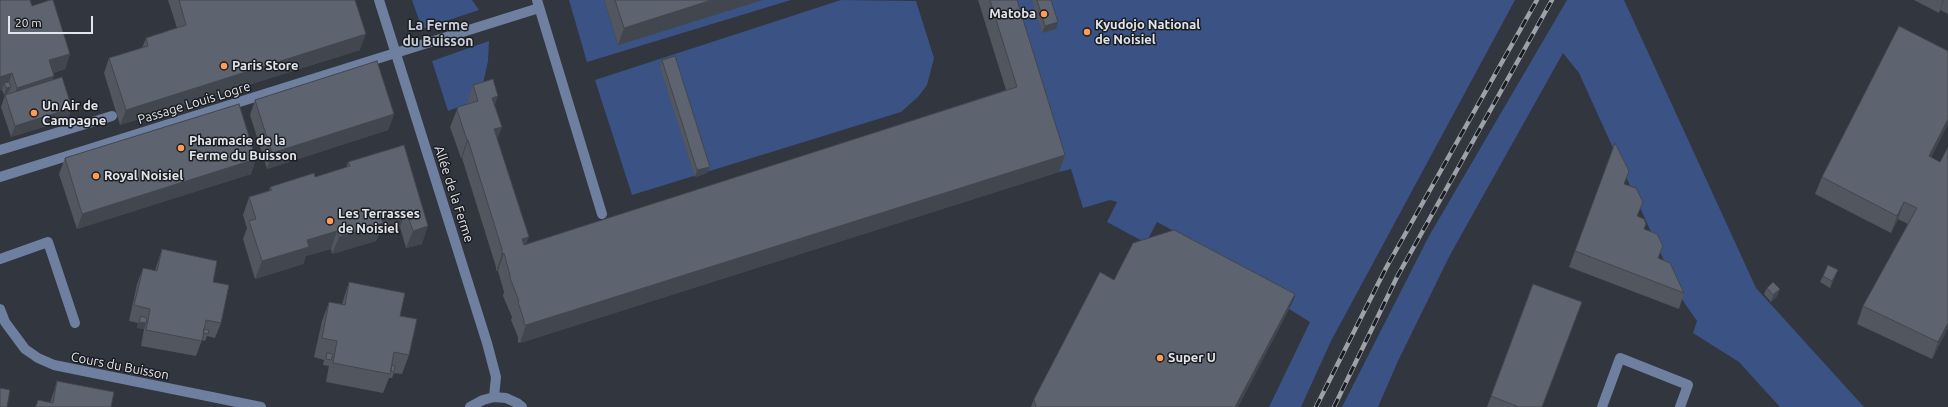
<!DOCTYPE html>
<html>
<head>
<meta charset="utf-8">
<style>
	body { margin:0 }
	#map { position:relative; width:1948px; height:407px; overflow:hidden; background:#31363f; font-family:Ubuntu,sans-serif }
	canvas { display:block }
	.scale { position:absolute; left:8px; top:16px; width:85px; height:18px; box-sizing:border-box; border:2px solid #e2e6ec; border-top:0; padding-left:5px; font-size:12px; line-height:14px; white-space:nowrap; color:#e2e6ec; -webkit-text-stroke:3px #1b1d21; paint-order:stroke }
</style>
</head>
<body>
<div id="map">
<canvas width="1948" height="407"></canvas>
<div class="scale">20 m</div>
</div>
<script>
const context = document.querySelector('canvas').getContext('2d');
context.lineJoin = 'round';
function paint(path, color) { context.fillStyle = color; context.fill(path, 'evenodd'); }
const toPath = rows => new Path2D(rows.map(r => 'M' + r).join(''));
function strokePath(path, color, width, dash) { context.strokeStyle = color; context.lineWidth = width; context.lineCap = dash ? 'butt' : 'round'; context.setLineDash(dash || []); context.stroke(path); }
function drawText(font, color, halo, rows, align = 'center') {
  context.font = font + ' Ubuntu,sans-serif'; context.lineWidth = 3; context.setLineDash([]); context.textBaseline = 'middle'; context.strokeStyle = halo; context.fillStyle = color; for (const [text, x, y, turn = 0] of rows) {
    context.save(); context.translate(x, y); context.rotate((+turn || 0) * Math.PI / 180); context.textAlign = isNaN(turn) ? turn : align; if (halo) context.strokeText(text, 0, 0); context.fillText(text, 0, 0); context.restore();
  }
}
const green = toPath([
	[412,0,472,0,479,10,422,29],
	[569,0,604,0,618,45,762,0,791,0,587,62],
	[841,0,916,1,934,58,927,85,918,97,901,112,632,195,595,80],
	[1005,0,1515,0,1331,341,1301,407,1269,407,1310,322,1289,309,1295,296,1157,222,1146,243,1107,222,1117,202,1110,200,1083,208,1071,169,1059,172],
	[1567,0,1624,0,1756,288,1864,407,1780,407,1739,362,1693,333,1697,321,1681,298,1579,73,1563,53,1450,255,1398,361,1378,407,1342,407,1429,236],
	[489,41,488,61,483,84,467,104,448,111,432,61]
]);
const minor = toPath([
	[379,0,487,343,496,377,494,397],
	[537,0,602,214],
	[0,150,112,116],
	[0,177,539,8],
	[0,259,48,242,75,323],
	[0,309,5,322,25,349,38,358,54,365,261,407],
	[470,407,483,400,494,397,506,398,517,403,522,407],
	[1602,407,1620,358,1688,385,1680,407]
]);
const rail = toPath([
	[1316,407,1386,268,1537,0],
	[1334,407,1397,277,1552,0]
]);
const wall = toPath([
	[0,0,32,6,70,54,65,69,53,73,53,80,72,108,67,120,11,137,1,107,5,95,8,94,4,95,2,90,0,90],
	[168,0,355,0,360,50,120,125,104,73,109,58,142,48,146,38,177,28],
	[604,0,762,0,618,45],
	[978,0,1017,0,1065,155,1059,172,520,343,518,342,518,337,511,320,512,317,503,296,504,292,498,271,496,271,496,267,462,158,461,158,450,127,458,107,467,104,467,103,473,85,495,106,502,127,497,139,526,245,1006,90],
	[1032,0,1051,0,1056,29,1042,33],
	[1914,0,1948,0,1948,14,1940,10,1939,13],
	[1948,51,1948,124,1931,157,1940,162,1948,147,1948,328,1932,359,1857,324,1863,306,1908,224,1898,219,1891,233,1815,194,1822,177],
	[662,60,707,173,695,177,660,67],
	[255,100,394,114,388,130,267,169,250,115],
	[1615,143,1624,184,1638,216,1644,229,1663,246,1658,258,1684,293,1679,309,1569,267],
	[404,145,422,244,406,248,400,227,379,234,376,241,332,254,331,249,306,256,303,264,255,279,243,239,247,228,243,215,249,197,269,191,270,187,315,177,346,168,348,162],
	[65,158,256,159,251,174,77,229,59,174],
	[162,249,213,282,221,323,215,338,207,336,205,341,202,340,196,356,141,346,144,329,137,328,138,323,129,321,137,284,143,268,155,271,157,264],
	[1823,276,1835,277,1830,288,1820,282],
	[1114,280,1289,309,1238,407,1031,407,1034,399],
	[349,282,400,316,409,355,402,374,394,373,392,378,389,378,383,393,326,382,329,365,329,366,323,365,324,360,314,357,322,321,329,302,342,304],
	[1533,284,1542,407,1487,407],
	[1767,288,1780,289,1777,296,1771,302,1764,294],
	[57,381,111,407,35,407,38,400,50,403]
]);
const shadedWall = toPath([
	[712,0,762,0,618,45,624,28],
	[1943,0,1944,0,1939,13],
	[1058,22,1056,29,1042,33,1045,26],
	[366,34,360,50,120,125,126,110],
	[70,54,65,69,47,74,49,60],
	[12,73,7,88,11,87,8,93,4,95,6,88,4,83,2,90,0,90,0,77],
	[54,76,48,91,11,103,17,88],
	[498,96,492,113,492,98],
	[72,108,67,120,11,137,15,126],
	[394,114,388,130,267,169,272,153],
	[1948,119,1948,124,1923,174,1929,156],
	[502,127,495,145,494,129],
	[467,140,468,140,462,158,461,158],
	[1065,155,1059,172,520,343,526,325],
	[256,159,251,174,77,229,82,214],
	[710,167,707,173,695,177,697,170],
	[1904,202,1898,219,1891,233,1897,216],
	[406,210,400,227,379,234,376,241,332,254,339,237,381,218],
	[428,226,422,244,406,248,413,231],
	[337,231,331,249,306,256,303,264,255,279,262,261,307,240],
	[529,237,522,255,522,239],
	[504,253,498,271,496,271,502,254],
	[1838,270,1835,277,1830,288,1832,281],
	[1780,289,1777,296,1771,302,1773,295],
	[1295,294,1289,309,1238,407,1235,407],
	[139,322,146,323,144,329,137,328],
	[1948,323,1948,328,1932,359,1938,342]
]);
const building = toPath([
	[0,0,30,0,32,6,50,0,53,0,70,54,49,60,54,76,17,88,12,73,0,77,0,0],
	[179,0,355,0,366,34,126,110,109,58,148,46,146,38,186,25,179,0],
	[615,0,712,0,624,28,615,0],
	[990,0,1017,0,1065,155,526,325,524,324,524,320,518,302,519,301,510,278,510,275,504,253,502,254,502,249,468,140,467,140,457,110,458,107,478,101,473,85,493,79,498,96,492,98,502,127,494,129,529,237,522,239,524,245,1017,87,990,0],
	[1037,0,1051,0,1058,22,1045,26,1037,0],
	[1899,26,1948,51,1948,119,1929,156,1940,162,1948,147,1948,323,1938,342,1863,306,1917,208,1904,202,1897,216,1822,177,1899,26],
	[675,56,710,167,697,170,662,60,675,56],
	[377,61,394,114,272,153,255,100,377,61],
	[62,77,72,108,15,126,5,95,62,77],
	[9,82,11,87,6,88,4,83,9,82],
	[239,104,256,159,82,214,65,158,239,104],
	[1615,143,1629,171,1624,184,1636,188,1643,202,1637,216,1644,219,1646,224,1644,229,1657,234,1663,246,1658,258,1670,263,1684,293,1575,251,1615,143],
	[404,145,428,226,413,231,406,210,381,218,383,223,339,237,337,231,307,240,309,247,262,261,249,221,256,219,249,197,272,190,270,187,314,173,315,177,350,166,348,162,404,145],
	[1174,230,1295,294,1235,407,1036,407,1034,399,1100,272,1114,280,1133,243,1174,230],
	[162,249,217,261,213,282,229,285,221,323,206,320,202,341,146,330,150,309,134,305,143,268,157,271,162,249],
	[1828,265,1838,270,1832,281,1823,276,1828,265],
	[349,282,405,293,400,316,417,319,409,355,394,352,390,374,333,363,337,341,322,338,329,302,345,305,349,282],
	[1773,282,1780,289,1773,295,1767,288,1773,282],
	[1533,284,1582,302,1542,407,1519,407,1491,396,1533,284],
	[141,316,147,318,146,323,139,322,141,316],
	[204,329,209,330,208,334,203,333,204,329],
	[327,353,333,354,331,360,326,359,327,353],
	[392,365,395,366,394,372,391,371,392,365],
	[57,381,114,392,111,407,36,407,38,400,53,403,57,381],
	[0,388,10,390,7,407,0,407,0,388]
]);
const markers = [
	[1044,14,4,"#fe9c57"],
	[1087,32,4,"#fe9c57"],
	[224,66,4,"#fe9c57"],
	[34,113,4,"#fe9c57"],
	[181,148,4,"#fe9c57"],
	[96,176,4,"#fe9c57"],
	[330,221,4,"#fe9c57"],
	[1160,358,4,"#fe9c57"]
];
const poiNames = [
	["Matoba",1036,14,"right"],
	["Kyudojo National",1095,25],
	["de Noisiel",1095,40],
	["Paris Store",232,66],
	["Un Air de",42,106],
	["Campagne",42,121],
	["Pharmacie de la",189,141],
	["Ferme du Buisson",189,156],
	["Royal Noisiel",104,176],
	["Les Terrasses",338,214],
	["de Noisiel",338,229],
	["Super U",1168,358]
];
const streetNames = [
	["Passage Louis Logre",194,103,-17],
	["Allée de la Ferme",454,194,72],
	["Cours du Buisson",120,366,11]
];
const neighbourhoodNames = [
	["La Ferme",438,25],
	["du Buisson",438,41]
];
paint(green, '#3b5284');
strokePath(minor, '#6f7fa0', 10);
strokePath(rail, '#9da1a8', 4.5);
strokePath(rail, '#1b1d21', 3, [9]);
paint(wall, '#51565f');
paint(shadedWall, '#42464e');
paint(building, '#5e646f');
strokePath(building, '#42464e', 1);
for (const [x, y, r, color] of markers) { const dot = new Path2D(); dot.arc(x, y, r, 0, 2 * Math.PI); context.fillStyle = color; context.fill(dot); strokePath(dot, '#1b1d21', 1.5); }
drawText('bold 13px', '#e2e6ec', '#1b1d21', poiNames, 'left');
drawText('13px', '#e2e6ec', '#1b1d21', streetNames);
drawText('bold 14px', '#c8ceda', '#1b1d21', neighbourhoodNames);
</script>
</body>
</html>
